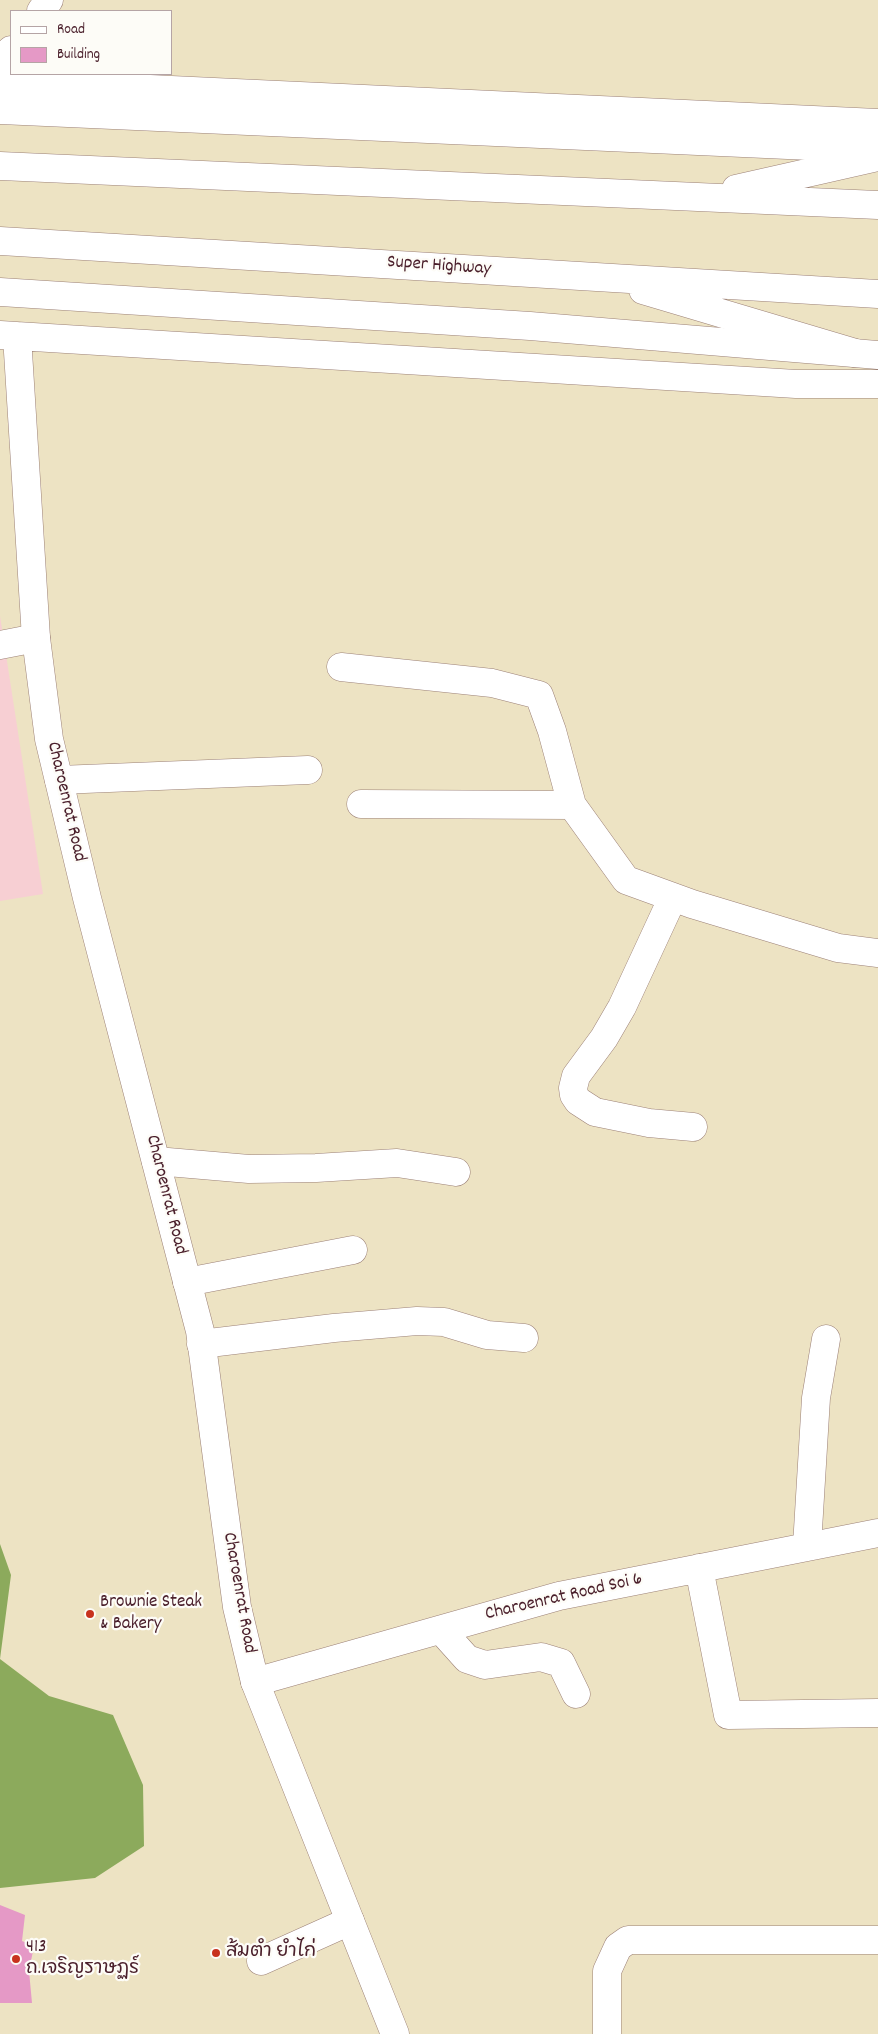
<!DOCTYPE html>
<html>
<head>
<meta charset="utf-8">
<style>
	body { margin:0 }
	#map { position:relative; width:878px; height:2034px; overflow:hidden; background:#ede3c3; font-family:Dekko,sans-serif }
	canvas { display:block }
	.legend { position:absolute; left:10px; top:10px; width:162px; height:65px; box-sizing:border-box; background:#fdfcf7; border:1px solid #b5a4a5; margin:0; padding:6px 9px; list-style:none; font-size:15px; color:#4a1f2b }
	.legend li { display:flex; align-items:center; gap:10px; height:25px }
	.legend b { width:25px; border:1px solid #b5a4a5 }
</style>
</head>
<body>
<div id="map">
<canvas width="878" height="2034"></canvas>
<ul class="legend">
<li><b style="height:6px;background:#fff"></b>Road</li>
<li><b style="height:14px;background:#e599c6"></b>Building</li>
</ul>
</div>
<script>
const context = document.querySelector('canvas').getContext('2d');
context.lineJoin = 'round';
function paint(path, color) { context.fillStyle = color; context.fill(path, 'evenodd'); }
const toPath = rows => new Path2D(rows.map(r => 'M' + r).join(''));
function strokePath(path, color, width, dash) { context.strokeStyle = color; context.lineWidth = width; context.lineCap = dash ? 'butt' : 'round'; context.setLineDash(dash || []); context.stroke(path); }
function drawText(font, color, halo, rows, align = 'center') {
  context.font = font + ' Dekko,"Playpen Sans Thai",sans-serif'; context.lineWidth = 4.5; context.setLineDash([]); context.textBaseline = 'middle'; context.strokeStyle = halo; context.fillStyle = color; for (const [text, x, y, turn = 0] of rows) {
    context.save(); context.translate(x, y); context.rotate((+turn || 0) * Math.PI / 180); context.textAlign = isNaN(turn) ? turn : align; if (halo) context.strokeText(text, 0, 0); context.fillText(text, 0, 0); context.restore();
  }
}
const built = toPath([
	[0,616,43,894,0,901]
]);
const forest = toPath([
	[0,1544,11,1575,0,1659,49,1696,113,1715,143,1785,144,1846,95,1878,0,1888]
]);
const building = toPath([
	[0,1905,25,1915,22,1941,34,1946,29,1971,32,2003,0,2003]
]);
const minor = toPath([
	[41,11,49,0],
	[0,62,11,50],
	[0,645,36,638],
	[341,667,492,683,539,695,552,731,572,805,626,880,692,904,838,948,878,953],
	[59,780,308,770],
	[361,804,572,805],
	[673,897,622,1007,604,1038,576,1076,573,1088,574,1095,578,1101,595,1112,649,1123,693,1127],
	[156,1161,249,1169,316,1168,397,1163,456,1172],
	[187,1282,353,1250],
	[201,1344,334,1328,417,1321,444,1322,487,1335,524,1338],
	[807,1546,816,1398,826,1339],
	[699,1568,728,1715,878,1713],
	[441,1630,467,1659,485,1665,541,1657,561,1663,576,1694],
	[255,1682,559,1596,878,1533],
	[261,1961,350,1921],
	[607,2034,607,1971,618,1947,628,1940,878,1940]
]);
const major = toPath([
	[0,82,878,123],
	[0,110,878,149],
	[0,292,530,326,878,355],
	[0,335,796,384,878,384],
	[17,336,36,638,49,739,87,898,200,1331,237,1607,255,1682,395,2034]
]);
const highway = toPath([
	[0,166,878,205],
	[736,189,878,157],
	[0,241,878,294],
	[643,290,855,353]
]);
const markers = [
	[90,1614,5,"#c8321e"],
	[216,1953,5,"#c8321e"],
	[16,1959,5,"#c8321e"]
];
const streetNames = [
	["Super Highway",439,267,4],
	["Charoenrat Road",65,802,77],
	["Charoenrat Road",165,1195,76],
	["Charoenrat Road",238,1593,80],
	["Charoenrat Road Soi 6",564,1598,-13]
];
const poiNames = [
	["Brownie Steak",100,1603],
	["& Bakery",100,1625],
	["413",26,1948],
	["ถ.เจริญราษฏร์",26,1970],
	["ส้มตำ ยำไก่",226,1953]
];
paint(built, '#f7cfd3');
paint(forest, '#8caa5c');
paint(building, '#e599c6');
strokePath(minor, '#9c8177', 29);
strokePath(major, '#9c8177', 29);
strokePath(highway, '#9c8177', 29);
strokePath(minor, '#fff', 28);
strokePath(major, '#fff', 28);
strokePath(highway, '#fff', 28);
for (const [x, y, r, color] of markers) { const dot = new Path2D(); dot.arc(x, y, r, 0, 2 * Math.PI); context.fillStyle = color; context.fill(dot); strokePath(dot, '#fdfcf7', 2); }
drawText('19px', '#4a1f2b', '#fdfcf7', streetNames);
drawText('19px', '#4a1f2b', '#fdfcf7', poiNames, 'left');
</script>
</body>
</html>
